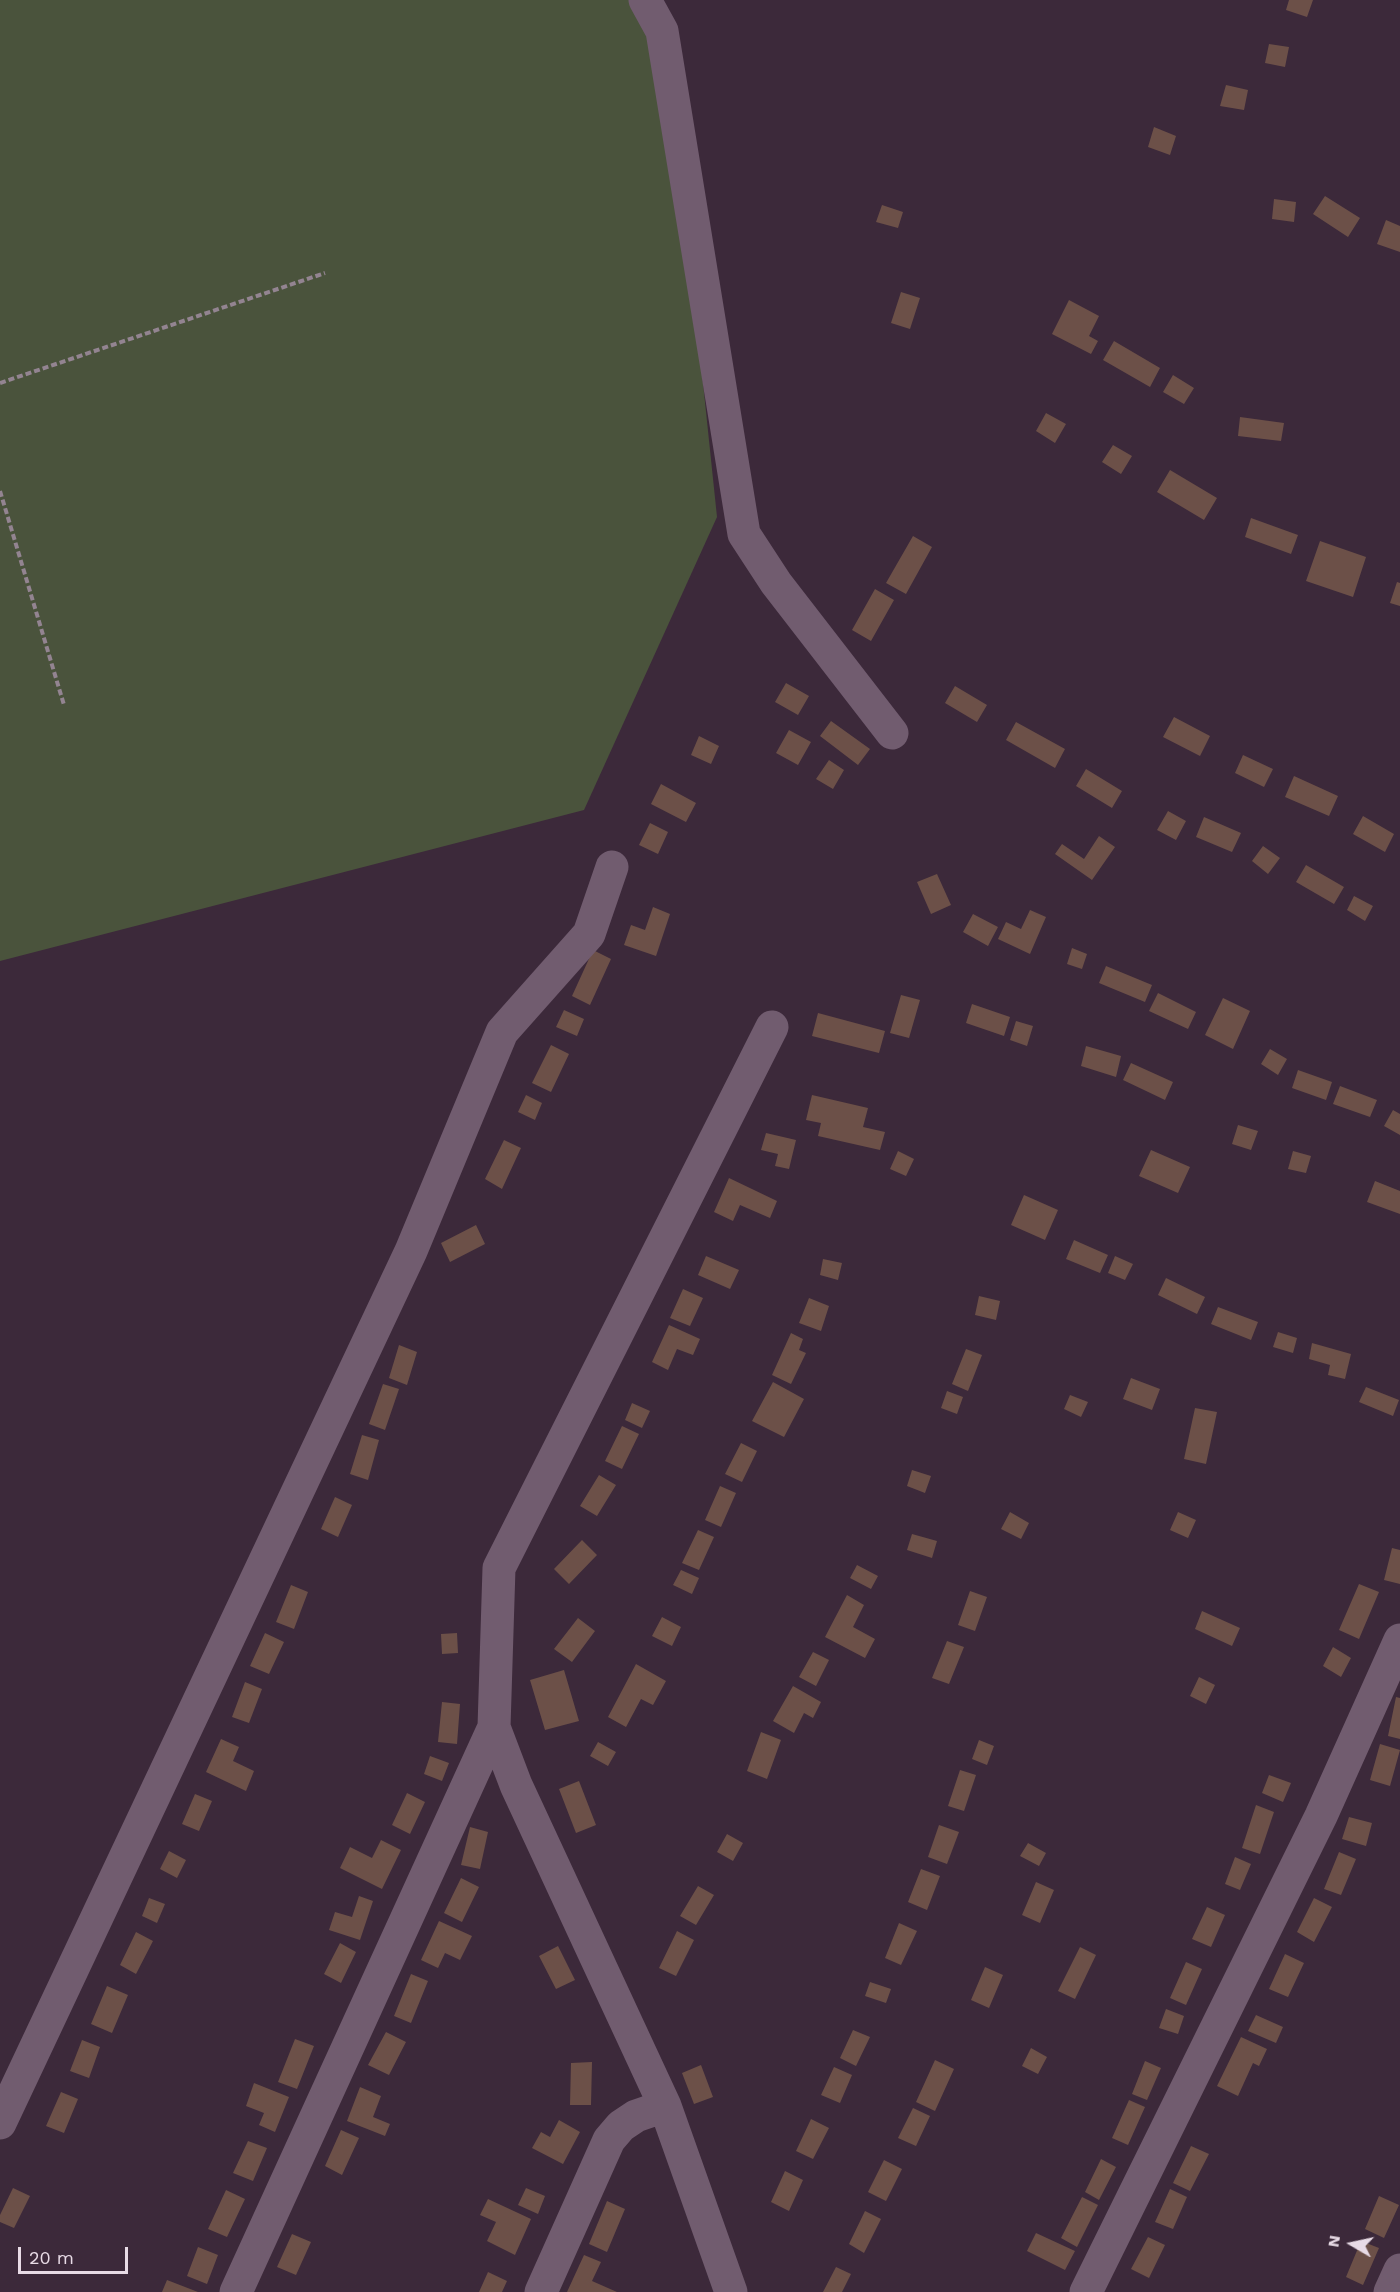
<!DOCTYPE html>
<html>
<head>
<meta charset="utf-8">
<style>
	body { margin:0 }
	#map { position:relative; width:1400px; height:2292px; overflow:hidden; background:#3c293a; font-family:"Work Sans",sans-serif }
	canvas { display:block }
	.north { position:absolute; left:1322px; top:2214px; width:60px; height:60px; -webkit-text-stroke:4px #3c293a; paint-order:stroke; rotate:279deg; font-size:16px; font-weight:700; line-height:24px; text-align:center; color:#e8dbe6 }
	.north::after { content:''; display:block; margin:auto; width:21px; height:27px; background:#e8dbe6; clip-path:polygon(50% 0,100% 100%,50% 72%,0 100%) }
	.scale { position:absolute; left:18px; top:2247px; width:110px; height:27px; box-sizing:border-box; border:3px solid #e8dbe6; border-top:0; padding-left:8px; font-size:18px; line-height:21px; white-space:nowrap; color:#e8dbe6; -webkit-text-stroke:4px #3c293a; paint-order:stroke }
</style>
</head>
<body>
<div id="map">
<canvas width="1400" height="2292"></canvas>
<div class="north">N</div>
<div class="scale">20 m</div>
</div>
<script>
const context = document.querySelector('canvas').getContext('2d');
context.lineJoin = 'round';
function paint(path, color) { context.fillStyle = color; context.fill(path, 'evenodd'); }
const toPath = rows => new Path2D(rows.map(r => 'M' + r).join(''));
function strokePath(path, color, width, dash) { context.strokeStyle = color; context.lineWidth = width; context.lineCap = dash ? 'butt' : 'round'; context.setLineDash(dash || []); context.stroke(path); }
const green = toPath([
	[0,0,663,0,717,517,584,810,0,961]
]);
const building = toPath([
	[1289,0,1313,0,1307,17,1286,10],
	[1269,44,1289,47,1285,67,1265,63],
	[1226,85,1248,90,1244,110,1220,106],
	[1154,127,1176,136,1170,155,1148,147],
	[1325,196,1360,218,1348,237,1313,214],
	[1274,199,1296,202,1294,222,1272,219],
	[882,205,903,212,898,228,876,222],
	[1386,220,1400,226,1400,252,1377,244],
	[901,292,920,298,910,329,891,323],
	[1069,300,1099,316,1089,336,1098,341,1091,354,1052,334],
	[1114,341,1160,368,1150,387,1103,360],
	[1173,375,1194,388,1184,404,1163,392],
	[1046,413,1066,424,1055,443,1036,431],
	[1240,417,1284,423,1281,441,1238,436],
	[1113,445,1132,456,1121,474,1102,462],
	[1170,470,1217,498,1204,520,1157,492],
	[1251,518,1298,535,1291,554,1245,537],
	[913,536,932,547,906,594,886,583],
	[1320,541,1366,557,1353,597,1306,581],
	[1397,582,1400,583,1400,606,1390,603],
	[875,589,894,600,871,641,852,630],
	[786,683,809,696,798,715,775,702],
	[955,686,987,705,977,722,945,703],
	[1174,717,1210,736,1200,756,1163,737],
	[831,721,870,749,858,765,820,736],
	[1016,722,1065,749,1055,768,1006,740],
	[789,730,811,742,798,765,776,753],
	[699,736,719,746,711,764,691,755],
	[1243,755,1273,769,1264,787,1235,773],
	[829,760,844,770,833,789,816,779],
	[1086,769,1122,791,1112,808,1076,786],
	[1294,776,1338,796,1329,816,1285,797],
	[661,784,696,803,686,822,651,804],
	[1168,811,1186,821,1176,840,1157,830],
	[1363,816,1394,834,1385,852,1353,834],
	[1204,817,1241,833,1232,852,1196,837],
	[650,823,668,832,658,854,639,845],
	[1099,836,1115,847,1092,880,1055,854,1062,844,1084,859],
	[1263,846,1280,858,1268,874,1252,861],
	[1306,865,1344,887,1334,904,1296,882],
	[937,874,951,905,931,914,917,882],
	[1354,896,1373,906,1365,921,1347,910],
	[653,907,670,914,656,956,624,945,631,925,645,930],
	[1030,910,1046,917,1030,954,998,939,1006,922,1021,929],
	[973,914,998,927,988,946,963,932],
	[1072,948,1087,954,1082,969,1067,964],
	[593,950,611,959,590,1005,572,996],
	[1106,966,1152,985,1145,1002,1099,983],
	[1158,993,1196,1012,1188,1029,1149,1011],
	[901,995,920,1000,909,1038,890,1033],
	[1223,998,1250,1011,1233,1049,1205,1035],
	[972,1004,1010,1017,1004,1036,966,1023],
	[564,1010,584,1019,577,1036,556,1027],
	[818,1013,885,1031,879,1053,812,1036],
	[1016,1021,1033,1026,1027,1046,1010,1040],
	[551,1045,569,1054,551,1092,532,1083],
	[1086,1046,1121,1056,1116,1077,1081,1066],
	[1270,1049,1287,1059,1278,1075,1261,1064],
	[1131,1063,1173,1082,1165,1100,1123,1080],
	[1298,1070,1332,1082,1326,1100,1292,1088],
	[1340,1086,1377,1100,1370,1117,1333,1104],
	[526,1095,542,1103,535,1120,518,1112],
	[812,1095,868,1108,863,1127,885,1132,880,1150,818,1136,821,1123,806,1120],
	[1393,1110,1400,1114,1400,1135,1384,1126],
	[1238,1125,1258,1131,1251,1150,1232,1144],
	[766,1133,796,1140,789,1169,775,1166,778,1154,761,1150],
	[504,1140,521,1148,502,1189,485,1179],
	[1151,1150,1190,1167,1178,1193,1139,1176],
	[898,1151,914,1159,906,1176,890,1169],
	[1293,1151,1311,1156,1306,1173,1288,1169],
	[729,1178,777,1201,770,1218,740,1205,733,1221,714,1212],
	[1375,1181,1400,1191,1400,1214,1367,1202],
	[1024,1195,1058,1210,1045,1240,1011,1225],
	[476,1225,485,1244,450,1262,441,1243],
	[1074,1240,1108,1255,1100,1273,1066,1259],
	[706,1256,739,1270,730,1289,698,1275],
	[1115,1256,1133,1264,1125,1280,1108,1273],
	[823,1259,842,1263,838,1280,820,1275],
	[1166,1278,1205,1297,1197,1314,1158,1295],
	[683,1289,703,1298,690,1326,670,1318],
	[979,1296,1000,1301,996,1320,975,1315],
	[809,1298,829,1306,821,1331,799,1323],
	[1218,1307,1258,1322,1251,1340,1211,1324],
	[669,1325,700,1339,693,1355,677,1349,668,1370,652,1362],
	[1278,1332,1297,1338,1293,1353,1273,1347],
	[791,1333,803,1339,799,1350,806,1353,791,1384,772,1375],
	[1312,1343,1351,1354,1345,1379,1328,1375,1330,1365,1309,1359],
	[399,1345,417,1352,407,1385,389,1378],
	[966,1349,982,1355,968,1391,952,1384],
	[1131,1378,1160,1389,1152,1410,1123,1399],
	[773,1382,804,1399,784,1437,752,1421],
	[383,1384,399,1389,385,1430,369,1424],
	[1366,1387,1399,1400,1393,1416,1359,1402],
	[947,1391,963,1397,957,1414,941,1408],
	[1070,1395,1088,1402,1081,1417,1064,1409],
	[632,1403,650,1411,642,1428,625,1420],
	[1195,1408,1217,1412,1206,1464,1184,1459],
	[622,1426,639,1434,622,1469,605,1461],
	[362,1435,379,1440,368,1480,350,1474],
	[741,1443,757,1451,742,1482,725,1474],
	[912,1470,931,1476,925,1493,907,1486],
	[599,1475,616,1485,597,1516,580,1506],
	[720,1486,736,1493,721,1527,705,1520],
	[335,1497,352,1505,338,1537,321,1529],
	[1010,1512,1029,1523,1021,1539,1001,1529],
	[1178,1512,1196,1520,1188,1538,1170,1530],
	[698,1530,714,1537,699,1570,682,1563],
	[912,1534,937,1541,932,1558,907,1550],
	[582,1540,597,1555,569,1584,554,1569],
	[1392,1548,1400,1550,1400,1584,1384,1580],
	[857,1565,878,1576,871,1589,850,1578],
	[681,1570,699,1578,692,1594,673,1585],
	[1359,1584,1379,1592,1359,1639,1339,1630],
	[291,1585,308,1592,294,1629,276,1622],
	[970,1591,987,1597,975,1631,958,1625],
	[847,1595,864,1605,853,1627,875,1639,865,1658,825,1637],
	[1202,1611,1240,1628,1232,1646,1195,1629],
	[662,1617,681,1627,672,1646,652,1636],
	[578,1618,595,1631,572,1662,554,1649],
	[265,1633,284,1642,269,1674,250,1666],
	[457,1633,458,1653,442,1654,441,1634],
	[947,1641,964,1647,949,1684,932,1678],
	[1333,1647,1351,1658,1341,1677,1323,1666],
	[813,1652,829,1660,816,1686,799,1677],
	[636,1664,666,1681,653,1705,641,1699,626,1727,608,1717],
	[564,1670,579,1721,545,1730,530,1680],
	[1199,1677,1215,1685,1206,1704,1190,1696],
	[245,1682,262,1689,249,1723,232,1717],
	[793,1686,821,1702,813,1718,804,1713,794,1733,773,1721],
	[1396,1697,1400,1698,1400,1739,1388,1736],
	[442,1702,460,1704,457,1744,438,1742],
	[761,1732,781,1740,767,1779,747,1771],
	[221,1739,239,1747,233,1761,254,1771,246,1791,206,1772],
	[979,1740,994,1746,987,1765,972,1759],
	[598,1742,616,1752,608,1766,590,1756],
	[1380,1744,1400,1750,1390,1786,1370,1780],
	[430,1756,449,1763,442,1781,424,1774],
	[960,1770,976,1775,964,1811,948,1806],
	[1269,1775,1291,1783,1283,1802,1262,1793],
	[579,1781,596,1825,576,1833,559,1789],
	[407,1793,425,1802,410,1834,392,1825],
	[195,1794,212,1801,199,1831,182,1824],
	[1256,1805,1274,1812,1260,1854,1242,1848],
	[1349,1817,1372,1823,1366,1846,1342,1839],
	[939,1825,959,1832,947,1864,928,1857],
	[470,1827,488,1832,480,1869,461,1865],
	[727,1834,743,1843,733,1861,717,1852],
	[381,1840,401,1850,382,1889,340,1868,350,1847,372,1858],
	[1028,1843,1046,1853,1039,1866,1020,1856],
	[169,1851,186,1860,177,1878,160,1869],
	[1339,1852,1356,1859,1341,1895,1324,1889],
	[1235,1857,1251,1864,1240,1890,1225,1884],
	[921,1869,940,1876,927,1910,908,1902],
	[461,1878,479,1887,462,1922,444,1913],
	[1036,1882,1054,1890,1040,1923,1022,1915],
	[698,1886,714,1895,696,1925,680,1916],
	[359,1896,373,1901,360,1940,329,1930,335,1912,352,1917],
	[149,1898,165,1904,157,1923,142,1916],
	[1314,1898,1332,1907,1314,1942,1297,1932],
	[1207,1907,1225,1915,1211,1947,1192,1939],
	[439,1921,472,1936,460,1960,445,1953,438,1968,421,1960],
	[899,1923,917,1931,901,1965,885,1958],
	[677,1931,694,1940,676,1976,659,1968],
	[136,1932,153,1941,136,1974,120,1965],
	[340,1943,356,1952,341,1983,324,1974],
	[558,1946,575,1980,556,1989,539,1956],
	[1080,1947,1096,1955,1075,1999,1058,1991],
	[1285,1954,1304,1963,1288,1997,1269,1989],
	[1186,1962,1202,1969,1186,2005,1170,1998],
	[985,1967,1003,1975,989,2008,971,2000],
	[411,1974,428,1981,411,2023,394,2016],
	[870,1982,891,1989,886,2003,865,1996],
	[107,1986,128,1995,112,2033,91,2024],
	[1166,2009,1184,2016,1178,2034,1159,2028],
	[1256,2015,1283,2027,1276,2043,1248,2031],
	[853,2030,870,2037,856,2066,840,2058],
	[386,2032,406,2042,389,2075,368,2065],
	[1241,2037,1267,2049,1259,2066,1253,2063,1238,2096,1217,2086],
	[295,2039,314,2046,297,2089,278,2082],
	[82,2040,100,2047,89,2078,70,2071],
	[1031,2048,1047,2057,1038,2074,1022,2066],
	[935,2060,954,2069,935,2111,916,2102],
	[1145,2061,1161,2068,1147,2100,1132,2094],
	[592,2062,591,2105,570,2105,571,2063],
	[701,2065,713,2097,694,2104,682,2073],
	[834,2067,852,2075,840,2103,821,2095],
	[254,2083,289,2097,275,2132,259,2125,264,2113,246,2106],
	[360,2087,381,2096,373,2117,390,2124,385,2136,347,2121],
	[61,2092,78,2099,64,2133,46,2126],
	[1129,2100,1145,2107,1128,2145,1112,2138],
	[913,2108,930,2116,916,2146,898,2138],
	[811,2119,829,2128,813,2159,796,2151],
	[559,2120,580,2132,563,2164,532,2148,541,2132,550,2137],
	[341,2130,359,2138,342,2175,325,2166],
	[248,2141,267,2148,253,2181,233,2173],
	[1191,2146,1209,2154,1190,2191,1173,2183],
	[1101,2159,1116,2167,1099,2200,1085,2192],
	[884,2160,902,2169,886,2201,868,2192],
	[785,2171,803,2180,789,2211,771,2202],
	[13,2188,30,2196,14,2228,0,2222,0,2215],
	[526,2188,545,2196,538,2214,518,2205],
	[1170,2189,1187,2197,1173,2229,1155,2222],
	[226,2190,245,2199,227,2237,208,2229],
	[1379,2196,1399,2205,1384,2238,1365,2229],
	[1082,2197,1098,2205,1077,2247,1061,2238],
	[488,2199,531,2219,515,2255,487,2241,496,2222,480,2215],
	[607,2201,625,2209,607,2252,589,2244],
	[865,2211,881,2219,864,2253,849,2244],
	[1036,2233,1075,2251,1065,2270,1027,2251],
	[292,2234,311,2242,296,2275,277,2267],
	[1148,2237,1165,2245,1149,2278,1131,2269],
	[1361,2241,1379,2248,1363,2285,1346,2277],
	[198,2247,218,2255,207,2284,187,2276],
	[584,2255,601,2262,592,2281,617,2292,567,2292],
	[836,2267,851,2274,842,2292,823,2292],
	[488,2272,507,2281,502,2292,479,2292],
	[167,2280,198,2292,162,2292]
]);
const path = toPath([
	[0,383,325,273],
	[0,491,64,705]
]);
const minor = toPath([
	[645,0,662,31,744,534,776,583,892,733],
	[0,2123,411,1251,502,1032,589,934,612,867],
	[236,2292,494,1727],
	[541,2292,609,2140,621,2126,636,2116,665,2106],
	[731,2292,665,2106,516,1785,494,1727,499,1568,772,1027],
	[1086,2292,1321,1816,1400,1640],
	[1390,2292,1400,2270]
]);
paint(green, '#4a533c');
paint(building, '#6c5048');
strokePath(path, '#938491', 4, [6, 3]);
strokePath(minor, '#715c6f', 33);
</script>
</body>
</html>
